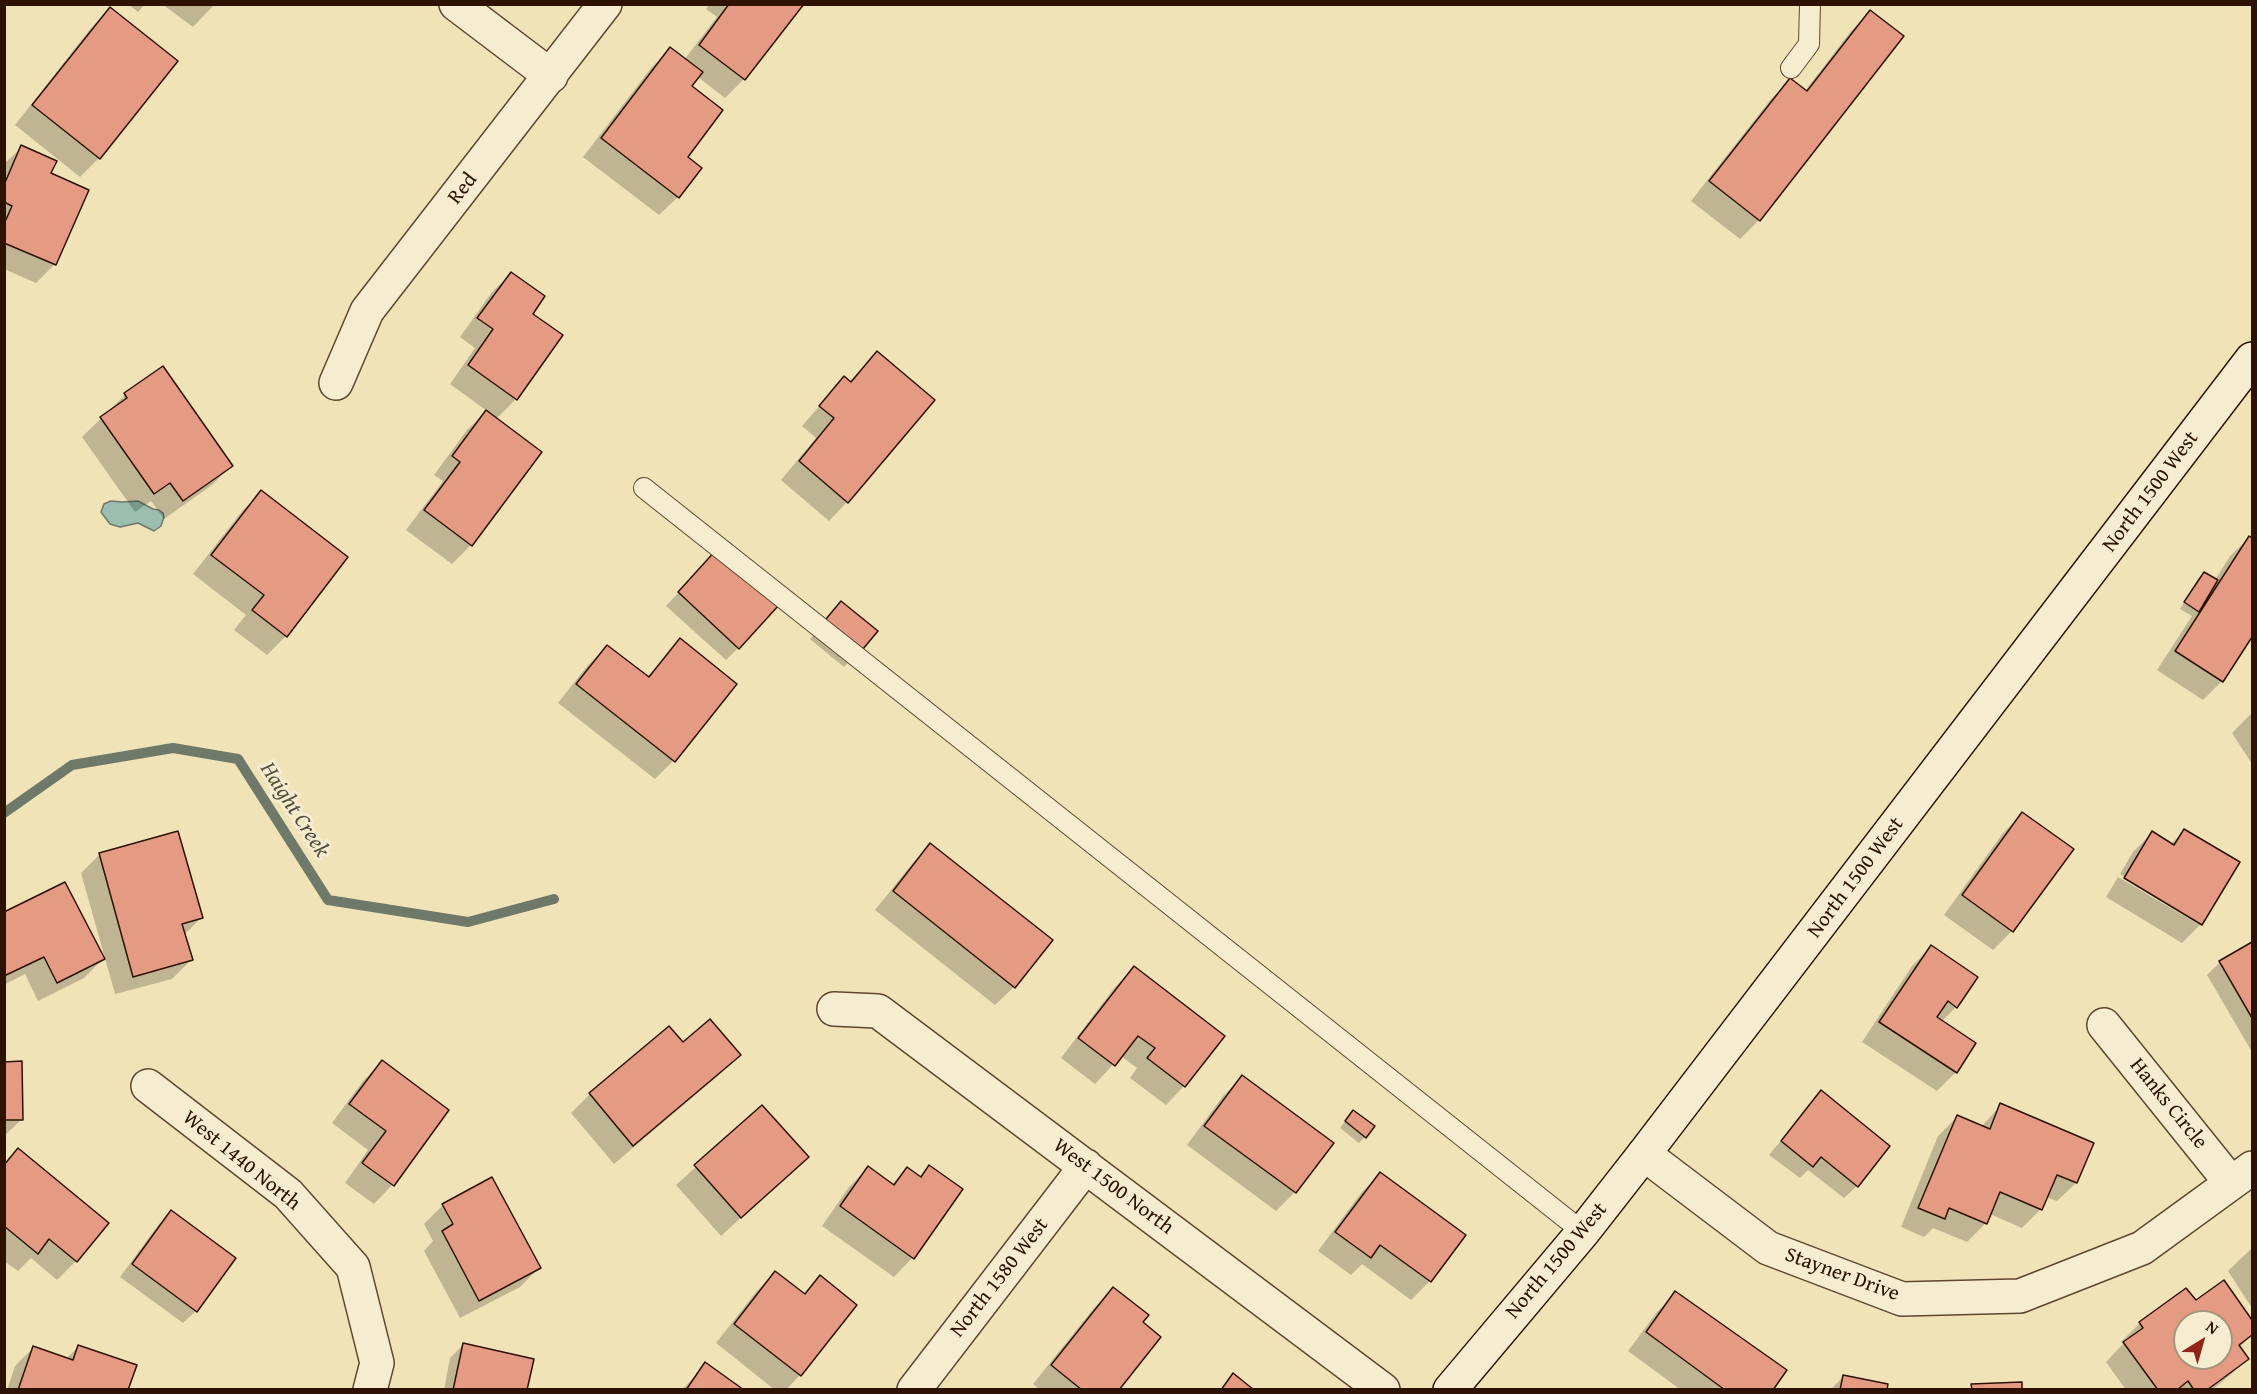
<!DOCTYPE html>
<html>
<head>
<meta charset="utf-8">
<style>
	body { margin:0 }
	#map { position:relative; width:2257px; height:1394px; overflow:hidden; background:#f1e3b8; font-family:"Gentium Book Plus",serif }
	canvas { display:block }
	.frame { position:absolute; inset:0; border:6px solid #2d1202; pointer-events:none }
	.north { position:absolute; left:2173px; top:1310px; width:60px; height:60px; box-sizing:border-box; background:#f6edd1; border:2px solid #a6957e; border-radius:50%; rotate:37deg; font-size:16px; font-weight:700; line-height:24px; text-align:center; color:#2d1202 }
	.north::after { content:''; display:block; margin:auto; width:21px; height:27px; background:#8f2418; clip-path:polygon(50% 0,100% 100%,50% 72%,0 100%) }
</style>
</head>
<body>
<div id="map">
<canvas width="2257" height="1394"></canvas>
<div class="frame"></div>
<div class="north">N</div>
</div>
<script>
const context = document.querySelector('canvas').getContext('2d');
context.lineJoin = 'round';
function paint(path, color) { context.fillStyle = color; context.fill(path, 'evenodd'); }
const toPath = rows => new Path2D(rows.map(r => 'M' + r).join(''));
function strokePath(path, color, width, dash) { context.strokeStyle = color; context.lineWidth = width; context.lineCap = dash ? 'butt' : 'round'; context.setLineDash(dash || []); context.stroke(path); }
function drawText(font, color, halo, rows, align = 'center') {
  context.font = font + ' "Gentium Book Plus",serif'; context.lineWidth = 6; context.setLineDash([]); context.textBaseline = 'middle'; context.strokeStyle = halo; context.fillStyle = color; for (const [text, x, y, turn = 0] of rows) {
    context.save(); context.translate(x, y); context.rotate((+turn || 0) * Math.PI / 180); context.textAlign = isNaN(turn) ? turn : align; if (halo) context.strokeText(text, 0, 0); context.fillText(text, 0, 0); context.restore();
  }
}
const water = toPath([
	[111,501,122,502,138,501,153,509,159,510,163,513,164,517,161,526,154,531,138,523,120,527,110,524,101,512,104,504,111,501]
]);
const shadow = toPath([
	[128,4,145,4,138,12],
	[162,4,215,4,193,27],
	[710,4,802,4,744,79,725,98,698,77,690,86,686,157,678,197,659,215,583,157,651,68,670,49,684,60,717,17,706,9],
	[110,9,176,61,99,158,80,177,15,125,91,28],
	[1870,12,1759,220,1740,239,1691,201,1771,99,1790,80,1805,91,1851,31],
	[22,147,55,264,36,283,4,269,4,164],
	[511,274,530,314,516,399,496,419,540,452,471,545,452,564,406,530,443,481,434,475,467,430,487,411,450,384,475,348,460,337,492,292],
	[877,353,847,502,829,521,781,480,816,438,802,426,844,378,849,382],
	[162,368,231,466,212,485,164,519,151,501,135,512,82,437,125,395],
	[262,492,346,558,286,636,267,655,234,630,246,615,193,574,243,510],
	[2249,538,2252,540,2252,634,2222,681,2203,700,2157,670,2192,616,2180,609,2198,579,2204,574,2215,580,2230,556],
	[705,564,738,648,726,660,666,606],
	[841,603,857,654,844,667,810,639],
	[680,640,673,761,655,779,558,703,588,665,607,647,646,678],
	[2252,713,2252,764,2232,733],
	[2022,814,2071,850,2012,931,1993,950,1944,915,2003,833],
	[2184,831,2201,924,2182,943,2106,897,2118,877,2198,924,2198,921,2120,874,2133,852,2152,833,2171,844],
	[930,845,1014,987,995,1005,875,910,912,864],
	[100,854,201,918,184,935,191,960,172,979,115,994,81,873],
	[4,914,103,959,84,978,38,1001,25,974,4,985],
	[2252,944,2252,1052,2207,975,2220,962],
	[1931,947,1956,1007,1941,1022,1956,1072,1937,1091,1862,1042,1912,966],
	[1134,968,1184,1086,1166,1105,1130,1078,1137,1068,1121,1056,1095,1084,1061,1058,1115,987],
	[668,1028,682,1045,739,1055,720,1074,614,1164,571,1113,590,1094],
	[382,1062,447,1110,392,1185,374,1204,345,1183,368,1150,332,1123,363,1081],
	[4,1063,22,1119,4,1136],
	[1242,1077,1295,1192,1276,1211,1187,1145,1223,1096],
	[1821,1092,1857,1186,1844,1198,1808,1170,1800,1178,1769,1155],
	[2001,1105,2076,1183,2057,1201,2046,1197,2041,1209,2022,1228,1990,1214,1986,1223,1967,1242,1933,1228,1924,1237,1901,1227,1938,1136,1957,1117,1981,1127],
	[762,1107,807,1157,721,1236,676,1185],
	[1347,1118,1365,1137,1359,1143,1340,1128],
	[18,1150,107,1223,76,1261,57,1280,31,1258,18,1271,4,1261,4,1164],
	[929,1167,912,1258,894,1277,822,1226,849,1187,868,1168,891,1185,907,1169,919,1177],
	[1380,1174,1430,1281,1411,1300,1362,1264,1351,1275,1318,1251,1361,1193],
	[443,1205,539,1268,520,1287,460,1318,424,1251,433,1241,424,1224],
	[172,1212,196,1311,183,1323,120,1277,159,1224],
	[2252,1248,2252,1308,2228,1271],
	[775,1273,803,1294,820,1277,855,1305,800,1375,786,1390,775,1390,716,1343,756,1292],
	[2224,1282,2252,1323,2252,1335,2239,1348,2247,1359,2228,1377,2212,1390,2126,1390,2106,1362,2123,1344,2121,1342,2140,1323,2195,1302],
	[2185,1322,2221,1322,2221,1358,2185,1358],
	[1113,1289,1141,1323,1117,1390,1040,1390,1033,1384,1094,1308],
	[1676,1293,1771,1390,1681,1390,1628,1351,1657,1312],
	[463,1345,526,1390,444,1390,450,1358],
	[79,1346,126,1390,7,1390,15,1366,33,1348,66,1359],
	[706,1364,741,1390,682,1390],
	[1843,1377,1886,1390,1830,1390]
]);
const stream = toPath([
	[4,813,72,765,173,748,238,759,328,900,468,922,554,899]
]);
const building = toPath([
	[729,4,804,4,745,80,699,45,729,4],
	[110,7,178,61,100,159,32,105,110,7],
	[1870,10,1904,36,1760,221,1709,181,1790,78,1807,91,1870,10],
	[670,47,703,72,692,86,723,110,688,157,702,168,679,198,601,138,670,47],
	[21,145,57,161,51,173,89,190,56,265,4,243,4,224,12,206,4,202,4,185,21,145],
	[511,272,545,296,533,314,563,335,517,400,468,365,493,329,477,318,511,272],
	[877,351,935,400,848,503,799,461,834,418,819,406,844,376,851,382,877,351],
	[163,366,233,466,183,501,170,483,154,494,100,417,127,398,124,393,163,366],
	[486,410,542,452,472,546,424,510,460,462,452,456,486,410],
	[261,490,348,557,287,637,252,610,264,595,211,555,261,490],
	[2249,536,2252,538,2252,637,2223,682,2175,651,2249,536],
	[717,549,779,605,739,649,678,592,717,549],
	[2204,572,2218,580,2199,612,2184,602,2204,572],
	[841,601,878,631,858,655,821,625,841,601],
	[680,638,737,684,675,762,576,684,607,645,649,677,680,638],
	[2022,812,2074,849,2013,932,1962,895,2022,812],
	[2184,829,2240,862,2202,925,2124,878,2152,831,2174,845,2184,829],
	[178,831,203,918,182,924,193,960,133,977,99,853,178,831],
	[930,843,1053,940,1015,988,893,891,930,843],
	[65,882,105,959,57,983,44,957,4,976,4,912,65,882],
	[2252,942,2252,1018,2219,961,2252,942],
	[1931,945,1978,977,1957,1008,1948,1001,1937,1017,1976,1043,1957,1073,1879,1022,1931,945],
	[1134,966,1225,1036,1185,1087,1147,1058,1155,1048,1138,1036,1115,1066,1078,1038,1134,966],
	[710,1019,741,1055,633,1146,589,1093,669,1026,683,1042,710,1019],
	[382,1060,449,1110,394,1186,362,1163,386,1131,349,1104,382,1060],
	[22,1061,23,1120,4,1120,4,1062,22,1061],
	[1242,1075,1334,1143,1296,1193,1204,1126,1242,1075],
	[1821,1090,1890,1146,1858,1187,1821,1157,1813,1167,1781,1141,1821,1090],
	[2000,1103,2094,1143,2077,1183,2057,1175,2042,1210,2000,1192,1987,1224,1949,1208,1945,1219,1918,1208,1957,1115,1990,1129,2000,1103],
	[762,1105,809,1157,741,1218,694,1165,762,1105],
	[1353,1110,1375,1126,1366,1138,1345,1121,1353,1110],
	[18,1148,109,1223,77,1262,49,1239,38,1254,4,1226,4,1165,18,1148],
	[929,1165,963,1189,914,1259,840,1206,868,1166,894,1185,907,1167,921,1177,929,1165],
	[1380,1172,1466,1235,1431,1282,1380,1245,1371,1258,1335,1232,1380,1172],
	[492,1177,541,1268,479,1301,442,1231,453,1224,442,1204,492,1177],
	[171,1210,236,1258,197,1312,132,1264,171,1210],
	[775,1271,805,1294,820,1275,857,1305,801,1376,734,1324,775,1271],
	[2224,1280,2252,1320,2252,1335,2239,1345,2249,1359,2207,1390,2194,1390,2188,1381,2177,1390,2158,1390,2123,1342,2143,1328,2139,1322,2186,1288,2196,1300,2224,1280],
	[2185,1322,2221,1322,2221,1358,2185,1358,2185,1322],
	[1113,1287,1149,1315,1143,1322,1161,1337,1119,1390,1082,1390,1051,1365,1113,1287],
	[1675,1291,1787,1370,1773,1390,1725,1390,1646,1332,1675,1291],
	[463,1343,534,1359,527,1390,453,1390,463,1343],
	[78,1345,137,1365,128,1390,18,1390,33,1346,73,1360,78,1345],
	[705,1362,744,1390,686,1390,705,1362],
	[1233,1373,1254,1390,1221,1390,1233,1373],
	[1843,1375,1888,1384,1887,1390,1840,1390,1843,1375],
	[2022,1382,2022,1390,1972,1390,1971,1384,2022,1382]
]);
const lane = toPath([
	[1791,68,1809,44,1810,4],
	[644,488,1583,1232]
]);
const street = toPath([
	[456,4,551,76],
	[336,383,367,311,605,4],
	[834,1009,878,1011,1383,1390],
	[2104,1025,2231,1183],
	[148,1086,288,1194,353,1267,377,1363,370,1390],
	[1644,1154,1768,1248,1902,1299,2020,1296,2142,1248,2252,1168],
	[914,1390,1086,1166]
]);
const secondary = toPath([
	[1450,1390,1583,1232,1644,1154,2252,359]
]);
const streetNames = [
	["Red",463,189,-52],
	["North 1500 West",2151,492,-53],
	["North 1500 West",1856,878,-53],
	["Hanks Circle",2168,1104,51],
	["West 1440 North",241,1161,39],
	["West 1500 North",1113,1187,37],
	["North 1500 West",1557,1261,-50],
	["Stayner Drive",1842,1275,20],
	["North 1580 West",1000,1278,-52]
];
const waterNames = [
	["Haight Creek",294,810,57]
];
paint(water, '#9bbeb0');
strokePath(water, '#6f796a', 1.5);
paint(shadow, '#0003');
strokePath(stream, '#6f796a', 10);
paint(building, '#e59a83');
strokePath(building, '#2d1202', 1.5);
strokePath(lane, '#5e4630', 22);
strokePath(street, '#5e4630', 36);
strokePath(secondary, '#2d1202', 36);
strokePath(lane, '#f6edd1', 20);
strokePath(street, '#f6edd1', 33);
strokePath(secondary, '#f6edd1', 33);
drawText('21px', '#2d1202', '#f6edd1', streetNames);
drawText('italic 22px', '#544e3f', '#f6edd1', waterNames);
</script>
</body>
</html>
